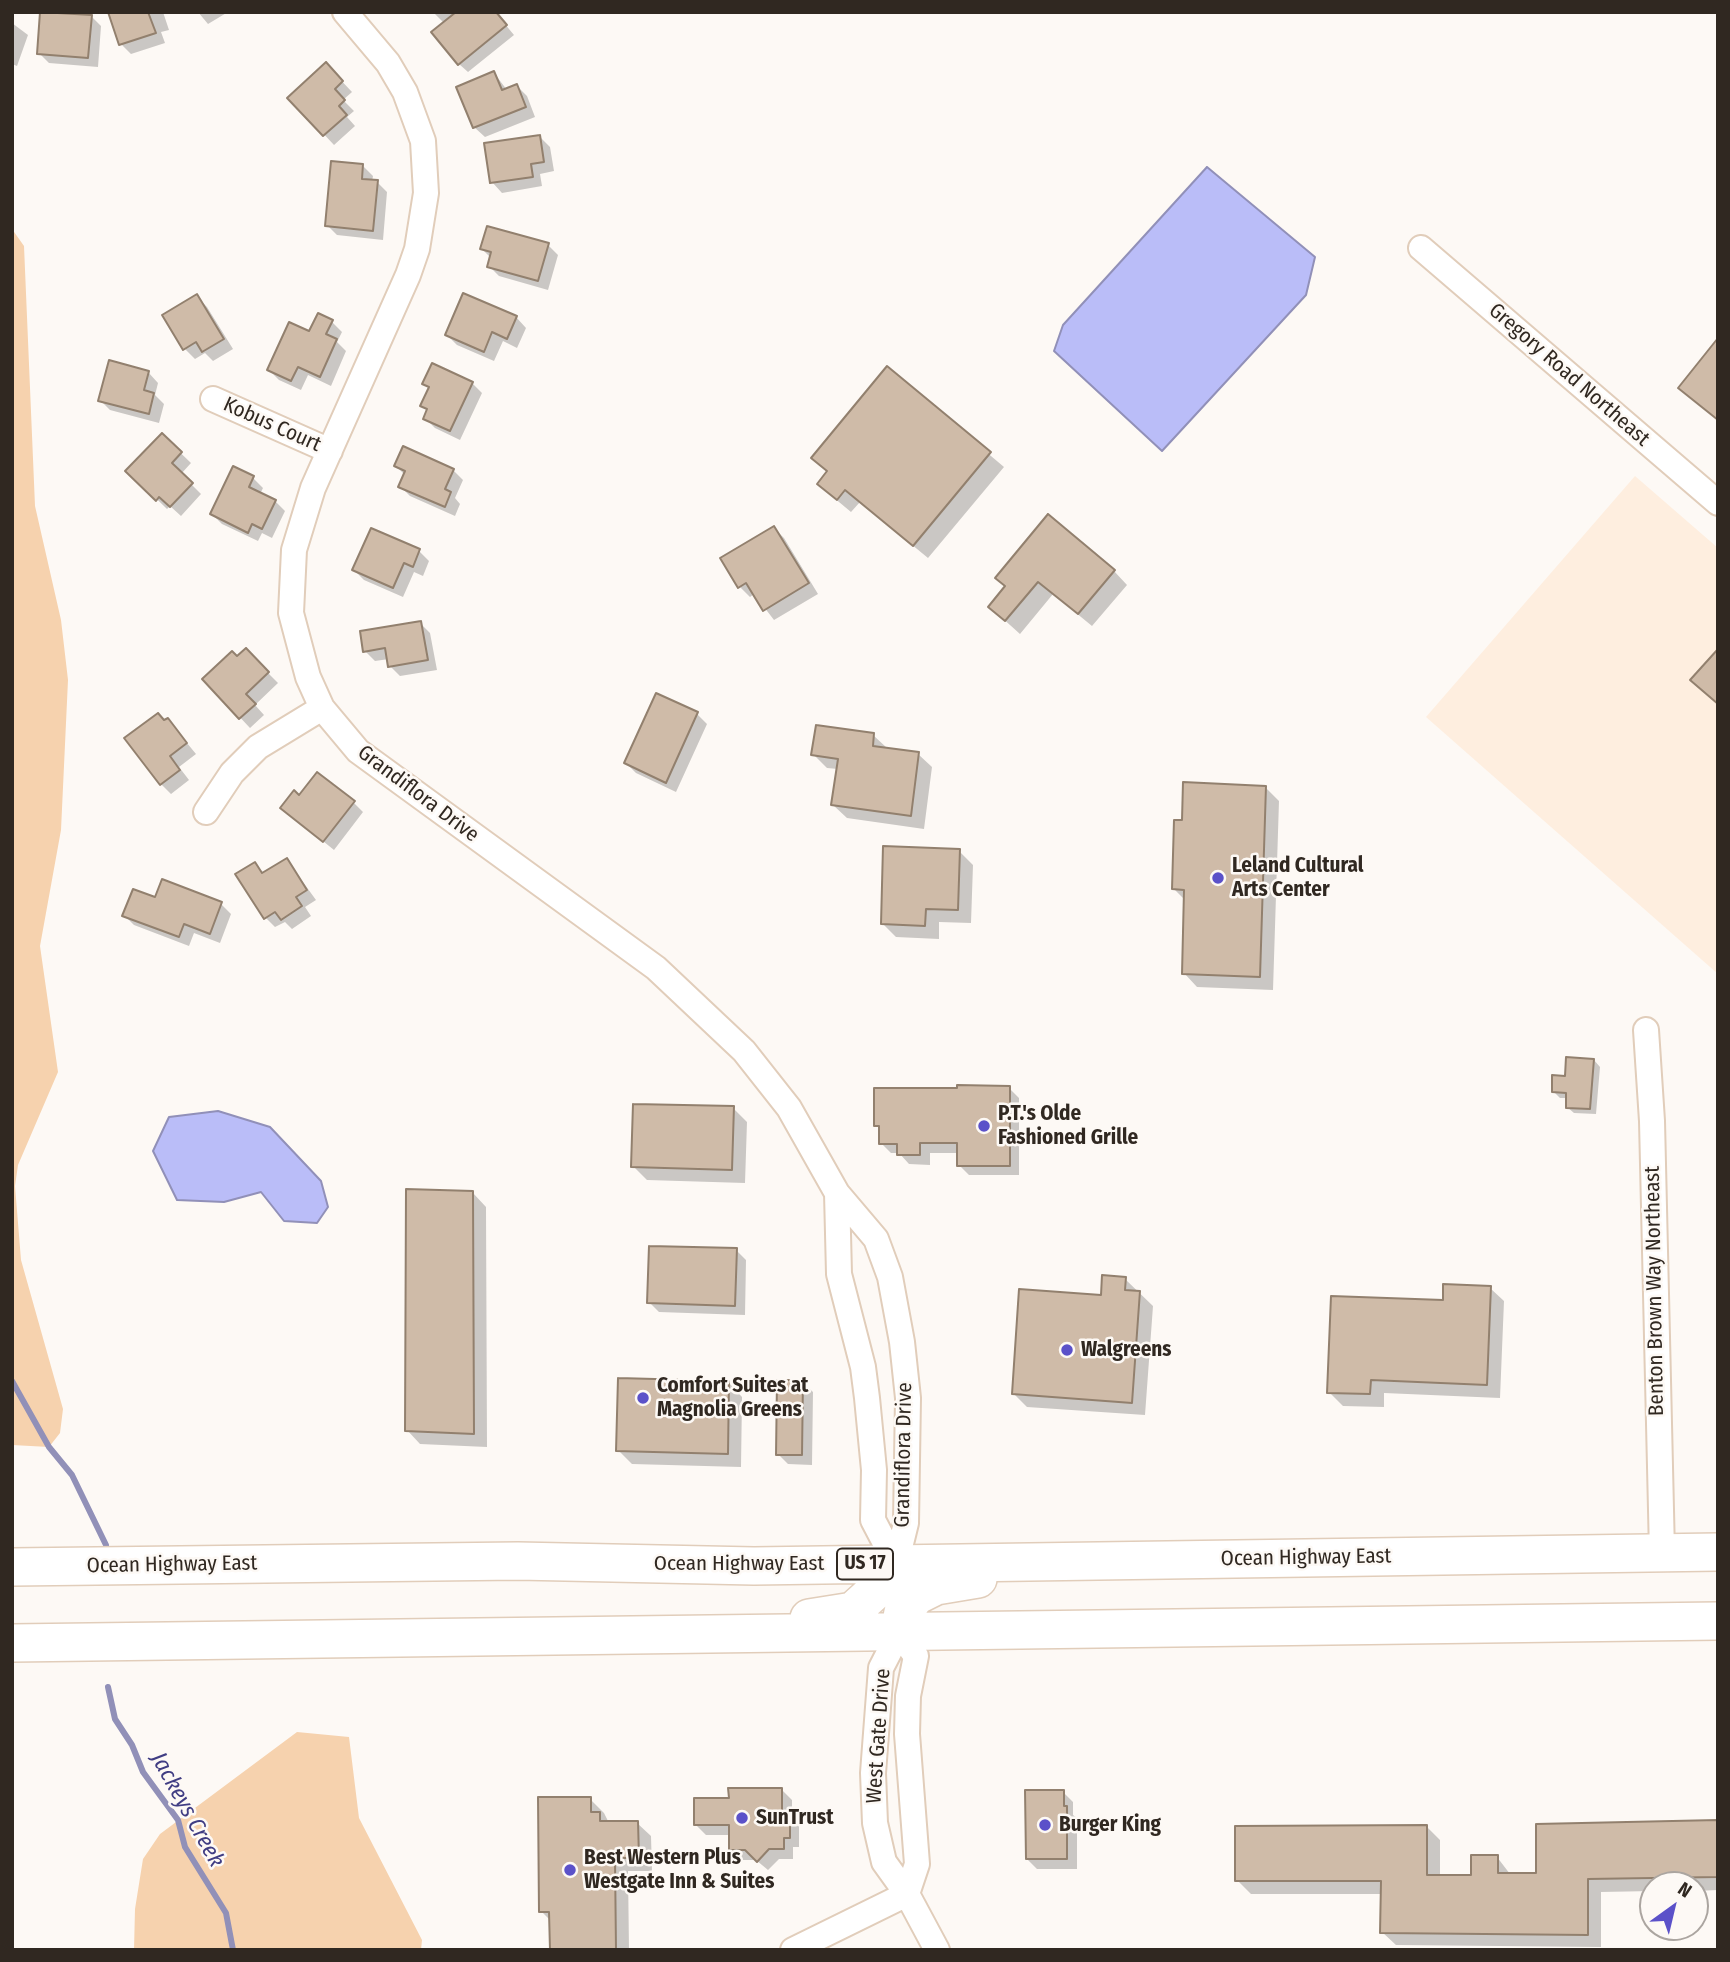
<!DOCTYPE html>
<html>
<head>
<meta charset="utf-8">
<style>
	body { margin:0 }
	#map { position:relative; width:1730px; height:1962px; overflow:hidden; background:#fdf9f5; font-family:"Fira Sans Condensed",sans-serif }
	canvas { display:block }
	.frame { position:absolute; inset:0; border:14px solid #302821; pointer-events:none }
	.north { position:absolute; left:1639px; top:1871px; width:70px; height:70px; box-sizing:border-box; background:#fdf9f5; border:2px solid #aba5a0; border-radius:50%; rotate:34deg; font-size:19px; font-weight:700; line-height:28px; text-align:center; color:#302821 }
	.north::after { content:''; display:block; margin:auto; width:24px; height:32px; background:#5b51c9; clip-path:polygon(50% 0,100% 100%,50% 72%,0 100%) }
</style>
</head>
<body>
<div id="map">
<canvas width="1730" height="1962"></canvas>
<div class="frame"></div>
<div class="north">N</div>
</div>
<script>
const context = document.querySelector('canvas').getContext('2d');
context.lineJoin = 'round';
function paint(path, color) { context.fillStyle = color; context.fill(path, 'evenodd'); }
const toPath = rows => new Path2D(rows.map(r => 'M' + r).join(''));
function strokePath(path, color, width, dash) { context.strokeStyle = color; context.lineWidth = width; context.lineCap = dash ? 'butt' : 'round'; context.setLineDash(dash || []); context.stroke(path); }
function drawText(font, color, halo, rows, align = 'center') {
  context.font = font + ' "Fira Sans Condensed",sans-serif'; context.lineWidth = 5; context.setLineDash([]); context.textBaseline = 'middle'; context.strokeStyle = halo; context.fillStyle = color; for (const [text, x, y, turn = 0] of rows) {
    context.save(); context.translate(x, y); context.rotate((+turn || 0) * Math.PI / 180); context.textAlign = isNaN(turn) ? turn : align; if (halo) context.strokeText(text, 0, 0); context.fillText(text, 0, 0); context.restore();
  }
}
const built = toPath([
	[1635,476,1718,548,1718,974,1426,717]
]);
const green = toPath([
	[12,229,24,246,35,506,61,620,68,680,61,830,40,946,58,1072,18,1165,15,1186,21,1260,63,1409,60,1433,49,1447,12,1445],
	[297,1732,349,1737,359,1818,422,1940,421,1950,134,1950,135,1909,143,1859,160,1834]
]);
const water = toPath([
	[1207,167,1315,257,1306,295,1162,451,1054,351,1063,325,1207,167],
	[218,1111,270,1127,321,1181,328,1207,317,1223,284,1221,261,1192,224,1202,177,1200,153,1151,169,1117,218,1111]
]);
const shadow = toPath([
	[42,12,91,16,101,26,98,67,49,63,39,53],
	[110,12,163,12,169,30,161,32,165,43,131,54,121,44],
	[198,12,228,12,208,24],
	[433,12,473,12,499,17,514,35,468,72,459,64,445,24],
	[12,23,28,35,17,66,12,64],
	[494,73,507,90,517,86,527,96,535,117,485,137,474,127],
	[336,75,352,92,343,100,354,111,347,117,355,126,334,145,290,98],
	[539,136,550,147,554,171,540,174,542,186,502,193,492,182],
	[363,166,373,176,372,182,377,182,387,192,383,240,337,235,327,225],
	[548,245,558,255,548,290,499,276,489,266,491,258,482,249],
	[197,297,207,307,233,349,213,361,205,353,195,359,185,349],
	[516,317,526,328,517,348,503,341,494,361,457,345,447,335],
	[332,322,342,332,337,342,346,351,331,386,308,375,301,390,279,380,269,370,310,334],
	[887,368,1004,467,928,558,860,502,851,512,833,497,819,484,828,473,813,458],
	[148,372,158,383,155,395,164,404,159,423,110,410,100,400],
	[472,383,482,393,460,440,435,428,425,418,428,411,422,406,430,389,424,384],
	[162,435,191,463,181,474,201,494,181,516,170,506,167,509,128,471],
	[396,466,453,470,463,480,455,498,460,504,455,516,410,496,400,486,405,475],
	[234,468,253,478,263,488,260,494,275,501,285,511,272,538,262,533,258,541,222,524,212,514],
	[774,528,784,538,818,594,774,620,754,594,750,597,740,587],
	[372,530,419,551,429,561,423,576,414,572,403,597,364,580,354,570],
	[1114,571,1127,585,1092,626,1053,594,1020,634,990,607,1006,587,997,578],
	[420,623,430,633,437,670,400,676,390,666,389,659,375,661,365,651],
	[246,651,278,683,255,705,264,715,250,728,204,679],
	[657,695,697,714,707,724,676,792,636,773,626,763],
	[168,720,196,754,179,767,189,780,171,794,161,784,165,722],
	[873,735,887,748,918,754,932,767,924,829,847,818,833,805,838,769,827,768,813,754],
	[1265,787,1279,801,1273,990,1197,987,1184,973,1186,901,1174,889,1183,822],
	[300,798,353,802,363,812,334,850,282,808],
	[959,851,973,865,971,923,939,922,939,939,896,937,882,923],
	[287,860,316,900,305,907,311,916,292,929,285,922,275,927,265,917,254,864,265,874],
	[156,900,221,904,231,914,220,943,194,933,189,946,134,925,124,915],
	[1594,1060,1600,1067,1596,1114,1574,1113,1567,1107,1568,1098,1560,1098,1553,1091,1567,1077],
	[1009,1088,1019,1098,1019,1175,969,1175,959,1165,959,1153,930,1153,930,1165,909,1164,899,1153,891,1153,881,1143,881,1130,876,1125],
	[733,1108,747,1122,745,1183,647,1180,633,1166],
	[473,1193,486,1207,487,1447,420,1444,407,1430],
	[736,1250,746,1260,745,1315,659,1312,649,1302],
	[1125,1279,1153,1306,1145,1415,1027,1407,1013,1393,1102,1297],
	[1490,1288,1504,1301,1500,1398,1384,1393,1384,1407,1343,1406,1329,1392,1444,1302],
	[802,1382,813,1392,812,1465,788,1464,778,1454],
	[729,1383,742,1397,741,1467,632,1464,618,1450],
	[782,1790,792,1800,792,1816,799,1823,799,1847,793,1847,793,1859,779,1859,768,1870,756,1860,741,1860,731,1849,731,1835,706,1835,696,1825,730,1799],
	[1063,1792,1073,1802,1073,1815,1077,1818,1077,1869,1037,1869,1027,1859],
	[590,1799,604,1813,609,1823,637,1823,651,1836,652,1871,628,1871,629,1950,551,1950,551,1921,541,1911],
	[1718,1821,1718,1890,1695,1891,1695,1885,1653,1885,1653,1891,1601,1892,1601,1947,1396,1945,1382,1932,1382,1894,1251,1894,1237,1880,1427,1827,1440,1840,1440,1876,1473,1877,1497,1857,1510,1874,1538,1875]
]);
const stream = toPath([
	[12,1381,49,1447,72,1475,106,1545],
	[108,1687,115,1719,132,1745,143,1772,178,1820,185,1847,226,1913,233,1950]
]);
const building = toPath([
	[40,12,92,15,88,58,37,54,40,12],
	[108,12,148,12,156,33,119,45,108,12],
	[456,12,496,12,507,25,458,65,431,32,456,12],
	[326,62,343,81,335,89,345,100,339,106,347,115,323,136,287,98,326,62],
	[494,71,502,90,517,84,526,107,473,128,456,87,494,71],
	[540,135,544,162,531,164,533,177,490,183,484,143,540,135],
	[331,161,363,164,362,179,378,180,373,231,325,226,331,161],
	[487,226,549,243,538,281,487,267,491,252,480,249,487,226],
	[463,293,517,316,507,339,492,332,484,352,445,335,463,293],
	[197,294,224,339,202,352,196,342,183,350,162,315,197,294],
	[318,313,333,320,326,334,337,339,320,377,298,367,291,381,267,370,289,322,309,331,318,313],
	[1718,338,1718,420,1678,388,1718,338],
	[109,360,149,371,144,390,154,393,149,414,98,401,109,360],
	[432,363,473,382,450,431,423,419,427,409,420,406,429,387,422,384,432,363],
	[887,366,991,452,913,546,845,490,837,500,817,484,827,471,811,458,887,366],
	[162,433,182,452,172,463,193,483,170,507,159,497,156,501,125,471,162,433],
	[403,446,454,469,445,489,451,492,445,507,398,487,405,471,394,466,403,446],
	[233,466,254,476,249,487,276,500,262,529,252,524,248,533,210,514,233,466],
	[1048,514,1115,570,1078,614,1038,582,1005,621,988,607,1005,586,995,578,1048,514],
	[774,526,809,583,763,611,746,583,738,588,720,558,774,526],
	[371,528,420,549,413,567,404,563,393,588,352,570,371,528],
	[421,621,428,660,388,667,385,648,363,652,360,631,421,621],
	[246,648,269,672,246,694,256,704,239,719,202,679,232,651,237,656,246,648],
	[1718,649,1718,704,1690,680,1718,649],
	[656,693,698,712,666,783,624,763,656,693],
	[158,713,164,720,168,718,187,743,170,756,180,770,160,785,124,738,158,713],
	[816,725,874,733,873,746,919,752,911,816,831,805,838,759,811,755,816,725],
	[317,772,355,801,323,842,280,808,294,790,299,795,317,772],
	[1183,782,1266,786,1260,977,1182,974,1184,890,1172,889,1174,820,1182,820,1183,782],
	[883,846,960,849,958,910,926,909,925,926,881,924,883,846],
	[287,858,307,890,296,897,302,906,281,920,275,912,264,919,235,874,255,862,262,873,287,858],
	[162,879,222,902,210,934,184,924,179,937,122,916,133,889,155,897,162,879],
	[1566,1057,1594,1059,1590,1109,1566,1108,1566,1093,1552,1092,1552,1075,1565,1076,1566,1057],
	[957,1085,1010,1086,1010,1166,957,1166,957,1143,920,1143,920,1155,897,1155,897,1144,879,1144,879,1126,874,1126,874,1088,957,1088,957,1085],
	[633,1104,734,1106,732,1170,631,1167,633,1104],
	[406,1189,473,1191,474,1434,405,1431,406,1189],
	[649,1246,737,1248,735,1306,647,1303,649,1246],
	[1102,1275,1126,1277,1125,1290,1140,1291,1132,1403,1012,1394,1019,1289,1101,1295,1102,1275],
	[1443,1284,1491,1286,1487,1385,1371,1380,1370,1394,1327,1393,1331,1296,1443,1300,1443,1284],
	[618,1378,729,1381,728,1454,616,1451,618,1378],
	[777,1380,803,1380,802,1455,776,1455,777,1380],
	[728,1788,782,1788,782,1811,790,1811,790,1838,784,1838,784,1849,769,1849,757,1862,745,1850,729,1850,729,1825,694,1825,694,1798,729,1798,728,1788],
	[1025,1790,1064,1790,1064,1806,1067,1806,1067,1859,1026,1859,1025,1790],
	[538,1797,591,1797,591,1812,600,1812,600,1821,638,1821,639,1858,615,1858,616,1950,550,1950,549,1912,539,1912,538,1797],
	[1718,1820,1718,1877,1588,1879,1588,1935,1380,1933,1381,1881,1235,1881,1235,1826,1427,1825,1427,1875,1471,1875,1471,1855,1498,1855,1498,1873,1536,1873,1536,1824,1718,1820]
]);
const minor = toPath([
	[345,12,388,63,405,92,423,141,426,193,417,249,408,275,313,488,294,550,291,613,308,677,322,708,358,751,656,968,744,1051,789,1108,837,1193,876,1239,890,1277,902,1342,908,1398,906,1523,896,1564],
	[1421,248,1718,503],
	[213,399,330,451],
	[206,812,232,773,258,747,322,708],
	[1646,1030,1652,1121,1662,1553],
	[837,1193,839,1274,863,1367,867,1398,874,1470,873,1520,896,1564],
	[907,1894,917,1864,907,1734,908,1696,916,1656,899,1633,881,1668,873,1773,875,1823,884,1862,907,1894,937,1950],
	[793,1950,907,1894]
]);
const highway = toPath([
	[12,1567,518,1561,754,1566,1718,1552],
	[809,1618,853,1611,886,1581,896,1564],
	[899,1633,903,1612,916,1596,936,1586,978,1579],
	[12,1643,1718,1621]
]);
const markers = [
	[1218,878,7,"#5b51c9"],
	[984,1126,7,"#5b51c9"],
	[1067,1350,7,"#5b51c9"],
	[643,1398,7,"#5b51c9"],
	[742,1818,7,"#5b51c9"],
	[1045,1825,7,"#5b51c9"],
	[570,1870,7,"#5b51c9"]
];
const shields = [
	[865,1564,56]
];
const shieldNames = [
	["US 17",865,1564]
];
const streetNames = [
	["Gregory Road Northeast",1569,375,41],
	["Kobus Court",272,425,24],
	["Grandiflora Drive",418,794,37],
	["Benton Brown Way Northeast",1655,1291,-91],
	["Grandiflora Drive",904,1455,-89],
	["Ocean Highway East",1306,1558,-1],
	["Ocean Highway East",739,1564],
	["Ocean Highway East",172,1565,-1],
	["West Gate Drive",879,1736,-86]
];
const poiNames = [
	["Leland Cultural",1232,866],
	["Arts Center",1232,890],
	["P.T.'s Olde",998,1114],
	["Fashioned Grille",998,1138],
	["Walgreens",1081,1350],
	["Comfort Suites at",657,1386],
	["Magnolia Greens",657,1410],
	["SunTrust",756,1818],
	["Burger King",1059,1825],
	["Best Western Plus",584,1858],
	["Westgate Inn & Suites",584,1882]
];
const waterNames = [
	["Jackeys Creek",187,1810,61]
];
paint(built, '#feeedf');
paint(green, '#f6d2ae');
paint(water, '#babdf8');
strokePath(water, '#9190b8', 2);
paint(shadow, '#0003');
strokePath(stream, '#9190b8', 6);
paint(building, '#cfbba8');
strokePath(building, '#92806e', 2);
strokePath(minor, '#e1cdba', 28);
strokePath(highway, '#e1cdba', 40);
strokePath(minor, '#fff', 24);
strokePath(highway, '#fff', 37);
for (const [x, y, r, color] of markers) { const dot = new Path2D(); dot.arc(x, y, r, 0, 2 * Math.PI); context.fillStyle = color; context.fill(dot); strokePath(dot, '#fdf9f5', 2.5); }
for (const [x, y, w] of shields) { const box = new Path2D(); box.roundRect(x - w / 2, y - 15.5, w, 31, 5); context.fillStyle = '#fdf9f5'; context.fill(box); strokePath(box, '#302821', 2); }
drawText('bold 19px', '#302821', null, shieldNames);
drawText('21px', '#302821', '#fdf9f5', streetNames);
drawText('bold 21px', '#302821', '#fdf9f5', poiNames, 'left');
drawText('italic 23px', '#403d83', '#fdf9f5', waterNames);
</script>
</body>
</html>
